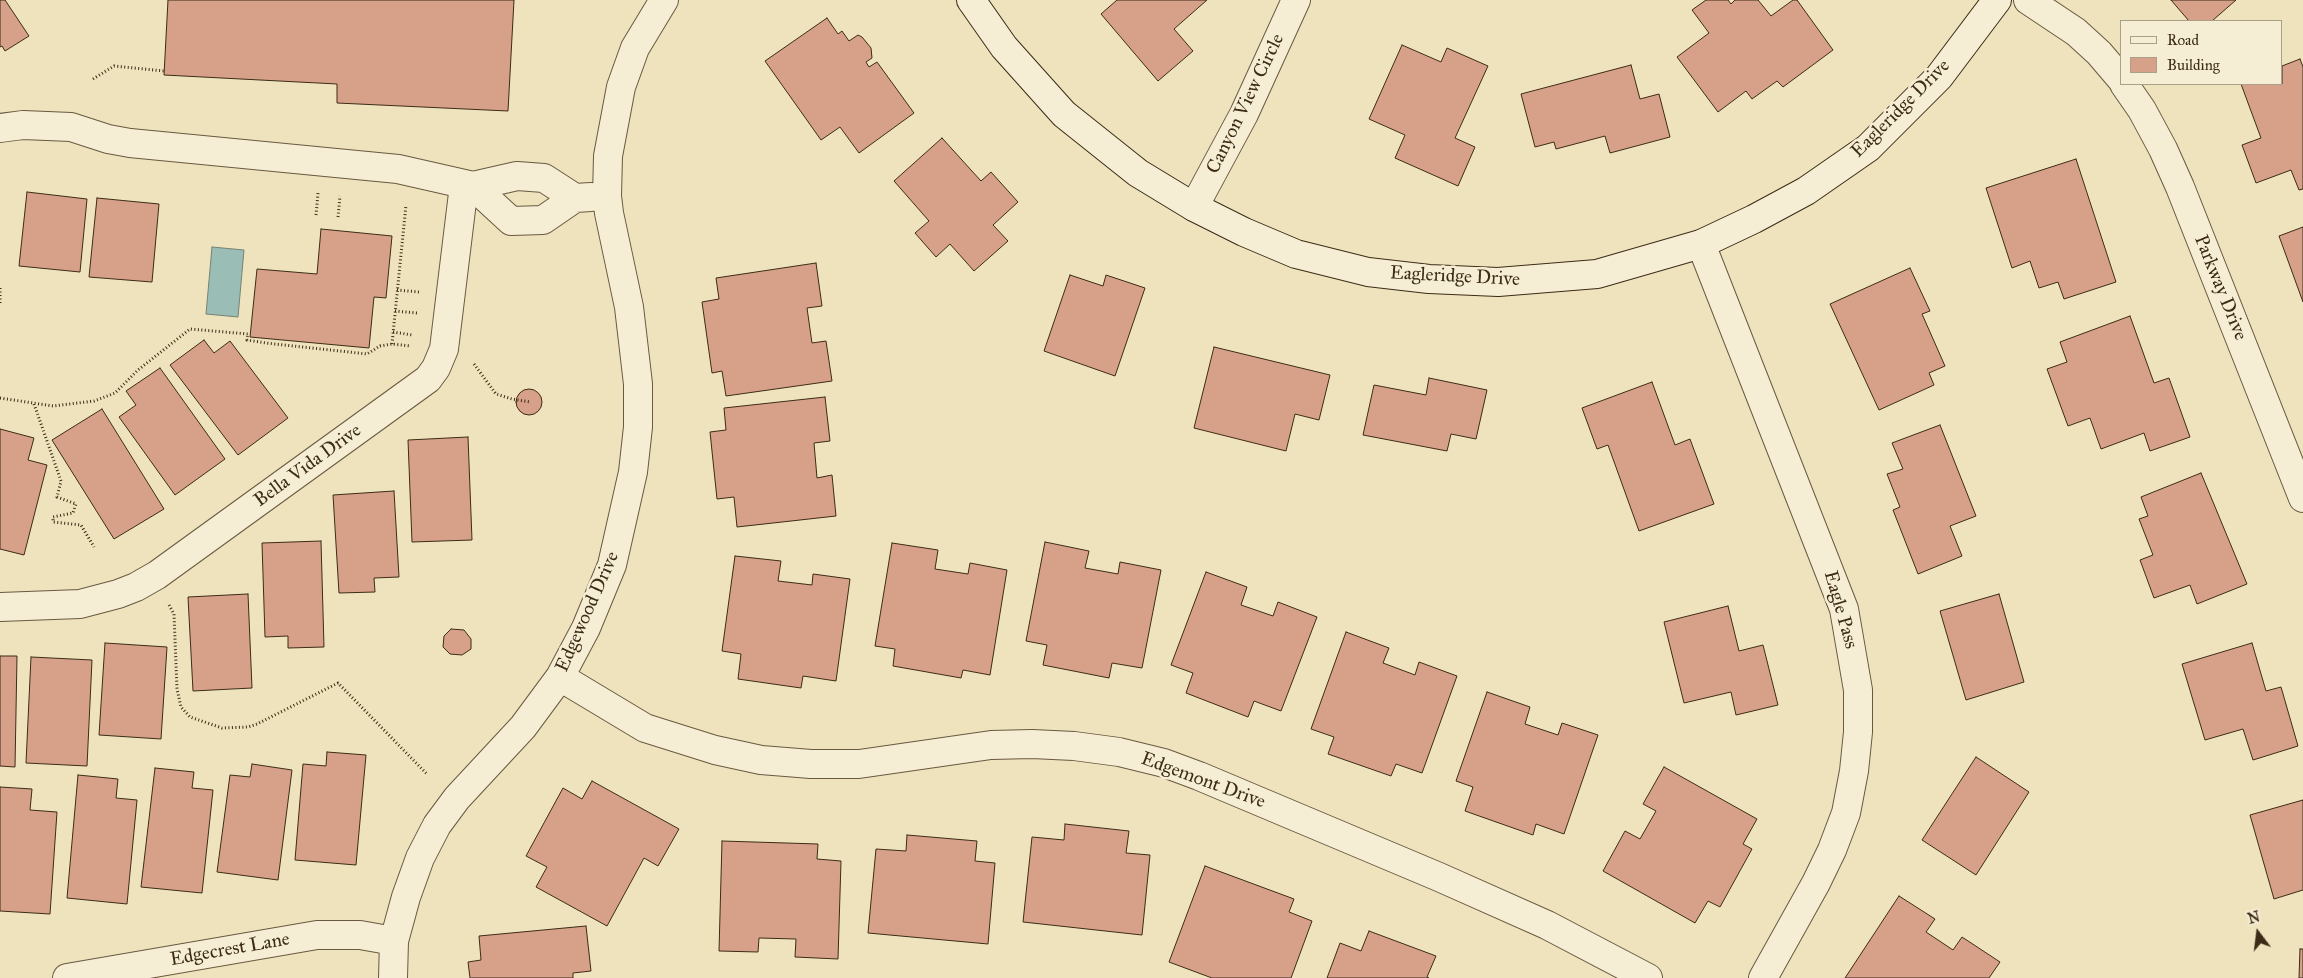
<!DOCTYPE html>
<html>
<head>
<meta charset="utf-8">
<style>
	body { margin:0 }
	#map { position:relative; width:2303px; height:978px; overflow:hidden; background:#efe3bd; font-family:"IM FELL Great Primer",serif }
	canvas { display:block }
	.legend { position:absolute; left:2120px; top:20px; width:162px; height:65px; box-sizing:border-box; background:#f5edd4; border:1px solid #ab9f88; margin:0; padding:6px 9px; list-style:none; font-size:15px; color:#3c2b16 }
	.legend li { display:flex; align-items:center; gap:10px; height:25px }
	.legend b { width:25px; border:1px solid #ab9f88 }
	.north { position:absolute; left:2233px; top:908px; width:50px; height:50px; -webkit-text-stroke:4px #f5edd4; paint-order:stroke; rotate:345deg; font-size:14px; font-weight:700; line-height:20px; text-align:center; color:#3c2b16 }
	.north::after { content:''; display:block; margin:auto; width:18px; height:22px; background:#3c2b16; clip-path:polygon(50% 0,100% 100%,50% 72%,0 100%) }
</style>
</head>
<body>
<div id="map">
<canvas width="2303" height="978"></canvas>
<ul class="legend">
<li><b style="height:6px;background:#f5edd4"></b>Road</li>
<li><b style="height:14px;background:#d7a189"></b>Building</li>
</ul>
<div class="north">N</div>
</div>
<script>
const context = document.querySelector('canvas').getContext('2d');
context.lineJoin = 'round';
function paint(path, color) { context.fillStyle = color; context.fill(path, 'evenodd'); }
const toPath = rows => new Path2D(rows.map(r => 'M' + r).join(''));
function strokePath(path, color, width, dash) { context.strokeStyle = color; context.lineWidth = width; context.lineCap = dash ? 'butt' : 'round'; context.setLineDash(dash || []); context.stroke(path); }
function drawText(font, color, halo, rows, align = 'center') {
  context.font = font + ' "IM FELL Great Primer",serif'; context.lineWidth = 5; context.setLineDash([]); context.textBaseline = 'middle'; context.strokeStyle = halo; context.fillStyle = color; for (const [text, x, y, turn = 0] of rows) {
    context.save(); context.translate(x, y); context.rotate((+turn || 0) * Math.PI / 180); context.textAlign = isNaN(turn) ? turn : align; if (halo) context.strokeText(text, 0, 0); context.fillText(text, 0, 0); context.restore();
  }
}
const water = toPath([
	[212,247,244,250,238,317,206,314,212,247]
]);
const building = toPath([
	[0,0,5,0,29,36,5,51,2,46,0,47,0,0],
	[168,0,514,0,508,111,337,103,337,84,164,75,168,0],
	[1117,0,1207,0,1174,29,1193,51,1158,81,1101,14,1117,0],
	[1706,0,1728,0,1731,4,1735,0,1758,0,1771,16,1793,0,1797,0,1833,50,1783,87,1777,81,1752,99,1746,91,1718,112,1677,57,1709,33,1692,10,1706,0],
	[2171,0,2236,0,2212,21,2189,21,2171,0],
	[827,18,838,34,842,31,849,41,858,35,862,37,871,48,872,58,866,62,869,67,877,62,914,113,859,153,840,127,821,140,765,61,827,18],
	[1402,45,1441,62,1447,48,1488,66,1455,138,1475,147,1458,186,1395,158,1405,135,1369,119,1402,45],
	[2300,59,2303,67,2303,189,2299,190,2291,170,2256,183,2242,145,2261,138,2241,84,2282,84,2282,66,2300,59],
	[1631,65,1640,99,1659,94,1670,137,1610,153,1605,136,1556,149,1554,142,1535,147,1521,94,1631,65],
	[942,138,981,181,991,172,1018,202,993,225,1008,241,974,271,950,244,936,257,915,233,929,221,894,181,942,138],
	[2076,159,2116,282,2064,299,2058,282,2039,288,2030,261,2012,268,1986,188,2076,159],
	[27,192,87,199,80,272,19,266,27,192],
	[97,198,159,204,152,282,89,277,97,198],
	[2303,227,2303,302,2279,236,2303,227],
	[321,229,392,236,386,298,374,297,369,348,250,337,257,269,317,274,321,229],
	[816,263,822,306,807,308,812,343,826,341,832,381,726,396,722,371,712,373,702,302,719,299,716,278,816,263],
	[1910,268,1930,311,1922,314,1945,366,1929,373,1934,385,1879,410,1830,304,1910,268],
	[1070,275,1103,286,1106,275,1145,288,1115,376,1044,351,1070,275],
	[2130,316,2154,383,2169,378,2190,437,2150,451,2144,433,2101,449,2090,418,2068,426,2047,369,2067,362,2060,342,2130,316],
	[204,340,214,353,230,341,288,418,238,455,170,365,204,340],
	[1214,347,1330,375,1319,420,1295,414,1286,451,1194,428,1214,347],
	[160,368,225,459,175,495,119,417,136,405,126,391,160,368],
	[1429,378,1487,390,1476,439,1451,434,1447,451,1363,435,1374,385,1426,395,1429,378],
	[1652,382,1675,445,1690,439,1714,504,1639,531,1608,445,1597,449,1582,408,1652,382],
	'516 402a13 13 0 1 1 26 0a13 13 0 1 1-26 0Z',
	[825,397,830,441,814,443,817,478,832,475,836,516,737,527,734,497,717,499,710,432,726,430,724,408,825,397],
	[102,409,164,509,114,539,52,440,102,409],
	[1940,425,1976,516,1950,526,1962,556,1918,574,1893,510,1900,507,1887,474,1903,469,1892,443,1940,425],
	[0,429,34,438,28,460,47,465,24,555,0,549,0,429],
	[468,437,472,540,412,542,408,440,468,437],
	[2201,473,2247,584,2197,604,2190,585,2154,598,2140,560,2153,555,2139,519,2148,516,2141,497,2201,473],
	[394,491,399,577,374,578,375,592,339,593,333,495,394,491],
	[321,541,324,647,288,648,288,636,265,637,262,543,321,541],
	[1045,542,1089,551,1085,568,1118,574,1120,562,1161,570,1142,668,1112,663,1109,678,1043,665,1047,645,1026,641,1045,542],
	[892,543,938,550,935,569,968,574,970,563,1007,570,990,675,963,670,961,678,893,666,895,649,875,646,892,543],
	[735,556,781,561,778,581,812,585,813,574,850,579,836,681,803,676,801,688,738,679,741,654,722,651,735,556],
	[1206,572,1247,587,1241,605,1273,616,1278,602,1317,617,1281,711,1254,701,1248,717,1186,693,1193,673,1171,665,1206,572],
	[248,594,252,688,193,691,188,597,248,594],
	[1999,594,2024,682,1966,700,1940,611,1999,594],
	[1728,606,1739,651,1763,645,1778,705,1736,715,1731,692,1684,703,1664,622,1728,606],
	[451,629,464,630,471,639,471,649,462,655,450,654,443,647,444,636,451,629],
	[1346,632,1389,648,1383,663,1415,675,1419,662,1457,676,1422,773,1396,764,1391,776,1328,754,1334,737,1311,729,1346,632],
	[105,643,167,647,161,739,99,735,105,643],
	[2252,643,2266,691,2281,687,2298,746,2253,760,2243,729,2205,740,2182,664,2252,643],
	[0,656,17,656,15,767,0,766,0,656],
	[31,657,92,660,87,766,26,763,31,657],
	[1487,692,1530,707,1525,724,1558,735,1562,723,1598,735,1564,834,1536,824,1533,835,1465,811,1473,787,1456,781,1487,692],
	[327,752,366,755,356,865,295,860,303,764,326,766,327,752],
	[1976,757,2029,792,1976,875,1922,840,1976,757],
	[252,764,292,770,278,880,217,872,230,775,250,777,252,764],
	[1664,767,1757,819,1743,844,1752,849,1720,907,1708,901,1695,923,1603,871,1625,831,1640,839,1656,811,1643,804,1664,767],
	[155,768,194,772,192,788,213,790,202,893,141,887,155,768],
	[78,775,118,779,116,798,137,800,127,904,67,898,78,775],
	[592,781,679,829,658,866,644,858,607,926,536,887,547,867,526,856,563,788,582,799,592,781],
	[0,787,32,789,30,810,57,812,50,914,0,911,0,787],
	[2303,800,2303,890,2274,899,2250,815,2303,800],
	[1065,824,1129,831,1126,853,1150,855,1142,935,1023,922,1032,837,1064,840,1065,824],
	[907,835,977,841,975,861,995,863,988,944,868,933,876,849,906,851,907,835],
	[722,841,818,844,817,859,841,861,838,959,795,957,796,939,759,938,758,952,719,951,722,841],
	[1205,866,1294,899,1289,912,1312,921,1291,978,1212,978,1169,962,1205,866],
	[1899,896,1935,919,1926,932,1953,950,1962,937,2000,962,1989,978,1845,978,1899,896],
	[586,926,591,971,573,973,573,978,470,978,468,962,481,960,479,936,586,926],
	[1369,931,1436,956,1427,977,1429,978,1327,978,1340,943,1361,951,1369,931],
	[2300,949,2303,949,2303,978,2299,978,2300,949]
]);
const path = toPath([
	[93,79,114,66,164,71],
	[316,215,318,193],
	[338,217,340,196],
	[0,288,0,304],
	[397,290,419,292],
	[395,311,417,313],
	[393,332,412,335],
	[392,344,406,205],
	[474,364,496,394,512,399,530,402],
	[0,398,53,406,94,401,115,393,138,370,190,329,248,334,247,340,266,343,367,354,380,346,392,344,411,346],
	[34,404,61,481,57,497,76,504,73,513,53,517,53,522,81,525,94,547],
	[169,605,174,614,177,689,181,707,190,717,222,728,248,727,257,724,338,683,427,774]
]);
const minor = toPath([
	[2028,0,2076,32,2099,53,2122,80],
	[2124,84,2142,110,2163,149,2180,187,2303,498],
	[0,128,23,125,71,127,108,139,130,143,398,169,473,186,517,176,544,178,575,198],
	[473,186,511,221,543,220,575,198,591,197],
	[1194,207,1244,114,1296,0],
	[1701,244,1844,609,1858,690,1858,732,1854,771,1846,813,1832,850,1816,883,1763,978],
	[0,607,80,604,118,594,136,587,157,575,428,379,436,368,444,349,464,185],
	[560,677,645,728,715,750,761,760,811,764,859,764,991,745,1032,744,1074,746,1119,752,1164,763,1199,776,1439,877,1547,925,1648,978],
	[67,978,317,935,360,935,394,941],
	[393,978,394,941,406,897,420,858,437,825,457,798,523,727,560,677,586,628,612,565,633,472,638,427,638,384,629,307,609,213,607,196,608,156,621,87,635,48,664,0]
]);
const secondary = toPath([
	[971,0,1004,47,1064,114,1138,173,1194,207,1244,232,1296,254,1368,272,1429,279,1498,282,1597,274,1701,244,1754,219,1806,191,1868,148,1939,77,1997,0]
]);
const streetNames = [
	["Canyon View Circle",1246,104,-64],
	["Eagleridge Drive",1901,109,-45],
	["Eagleridge Drive",1455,277,3],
	["Parkway Drive",2220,288,68],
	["Bella Vida Drive",308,466,-36],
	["Eagle Pass",1840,610,74],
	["Edgewood Drive",588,612,-66],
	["Edgemont Drive",1203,781,20],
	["Edgecrest Lane",230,950,-10]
];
paint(water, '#9abdb5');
strokePath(water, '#748375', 1);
paint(building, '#d7a189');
strokePath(building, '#3c2b16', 1);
strokePath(minor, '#695940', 30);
strokePath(secondary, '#3c2b16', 30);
strokePath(path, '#3c2b16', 3, [1, 2.5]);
strokePath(minor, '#f5edd4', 28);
strokePath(secondary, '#f5edd4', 28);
drawText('19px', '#3c2b16', '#f5edd4', streetNames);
</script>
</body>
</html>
